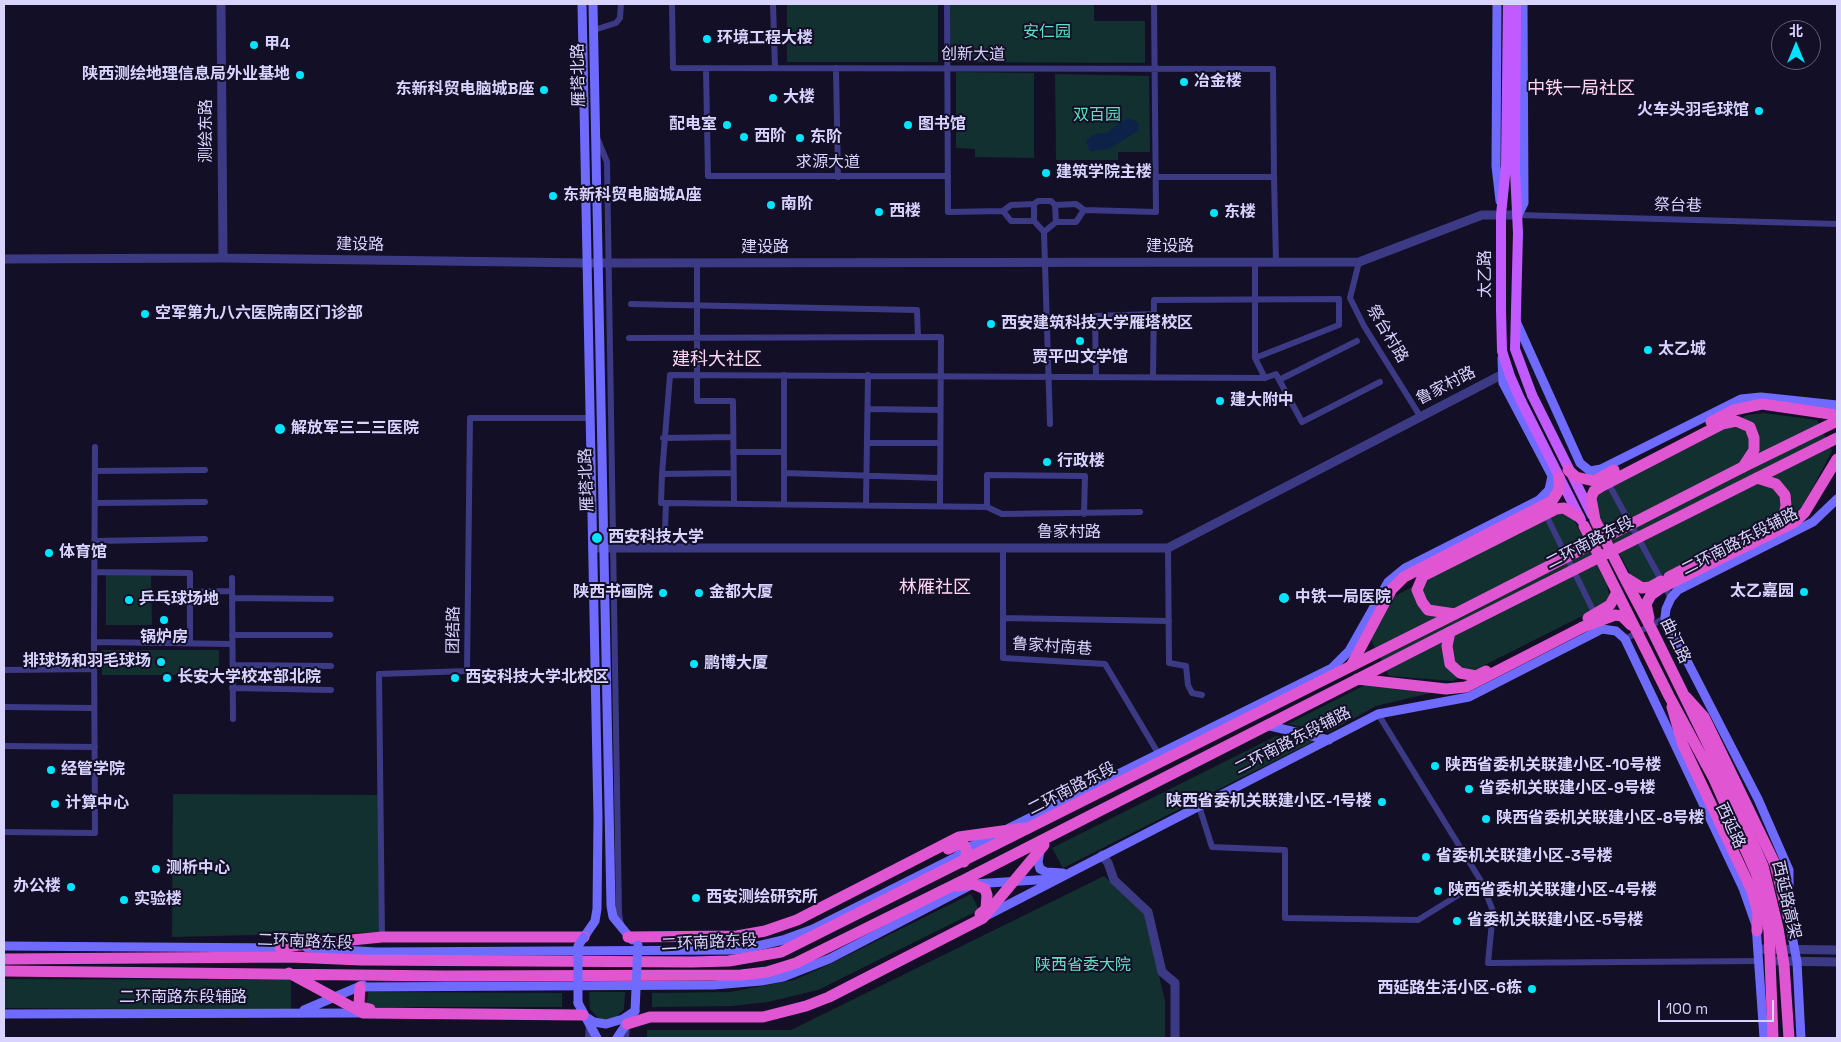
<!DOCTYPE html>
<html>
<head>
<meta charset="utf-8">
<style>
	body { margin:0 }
	#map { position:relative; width:1841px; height:1042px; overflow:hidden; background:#130f26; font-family:"Space Grotesk","Noto Sans SC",sans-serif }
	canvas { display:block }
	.frame { position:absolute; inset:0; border:5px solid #d9d4ff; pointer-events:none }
	.north { position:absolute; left:1771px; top:20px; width:50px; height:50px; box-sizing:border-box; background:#130f26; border:1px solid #625e7d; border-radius:50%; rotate:0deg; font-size:14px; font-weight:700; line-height:20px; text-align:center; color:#d9d4ff }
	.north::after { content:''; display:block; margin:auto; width:18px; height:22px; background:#00e5ff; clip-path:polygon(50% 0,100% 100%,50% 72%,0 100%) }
	.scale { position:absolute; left:1658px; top:1000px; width:116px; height:22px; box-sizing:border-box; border:2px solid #d9d4ff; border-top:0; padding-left:6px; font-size:15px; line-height:18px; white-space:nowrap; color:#d9d4ff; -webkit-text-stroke:4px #130f26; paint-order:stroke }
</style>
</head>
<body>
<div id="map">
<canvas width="1841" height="1042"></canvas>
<div class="frame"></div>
<div class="north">北</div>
<div class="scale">100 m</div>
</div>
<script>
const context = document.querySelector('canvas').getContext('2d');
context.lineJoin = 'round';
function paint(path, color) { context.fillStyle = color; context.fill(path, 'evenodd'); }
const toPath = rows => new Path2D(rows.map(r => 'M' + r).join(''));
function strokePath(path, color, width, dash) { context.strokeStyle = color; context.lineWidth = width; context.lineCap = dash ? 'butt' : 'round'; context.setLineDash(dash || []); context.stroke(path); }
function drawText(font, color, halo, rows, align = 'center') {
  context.font = font + ' "Space Grotesk","Noto Sans SC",sans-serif'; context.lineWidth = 4; context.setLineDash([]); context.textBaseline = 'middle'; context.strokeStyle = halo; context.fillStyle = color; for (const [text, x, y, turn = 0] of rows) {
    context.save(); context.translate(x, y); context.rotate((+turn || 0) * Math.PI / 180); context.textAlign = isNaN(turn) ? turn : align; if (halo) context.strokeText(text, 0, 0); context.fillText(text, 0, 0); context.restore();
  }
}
const green = toPath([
	[787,4,938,4,938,62,787,62],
	[950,4,1094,4,1094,21,1145,21,1145,63,950,62],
	[956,72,1034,73,1034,158,975,157,975,149,956,148],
	[1055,74,1149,76,1150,152,1118,152,1118,160,1056,160],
	[1764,413,1817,420,1832,451,1803,506,1796,511,1649,585,1633,579,1595,509,1599,493,1747,415],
	[1556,511,1572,516,1607,584,1609,595,1604,605,1453,681,1389,676,1370,638,1395,596],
	[106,575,151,575,152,625,106,625],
	[102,650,219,650,219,675,102,675],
	[1365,685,1435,692,1376,706,1329,732,1288,724],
	[1276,736,1314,741,1063,868,1052,848],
	[173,794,381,795,382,932,172,937],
	[1104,876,1144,912,1165,1001,1165,1038,647,1038,647,1030,791,1030],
	[971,894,979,910,818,990,768,1002,732,1006,652,1007,652,993,730,992,794,980,828,965],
	[4,979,291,980,291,1010,4,1008],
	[368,992,562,993,562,1007,370,1007,367,1004],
	[589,992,625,992,624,1009,616,1017,605,1020,598,1018,590,1009]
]);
const water = toPath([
	[1127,119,1134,120,1139,124,1139,130,1109,149,1090,151,1086,141,1094,134,1107,133,1119,123]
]);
const minor = toPath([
	[672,4,673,68,1273,69,1274,177,1156,177],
	[773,4,775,68],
	[947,4,948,212,1003,211,1011,221,1034,221,1044,232,1050,424],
	[594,30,616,23,620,18,621,4],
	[706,68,708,176,948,176],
	[836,68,838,177],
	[598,140,607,162,619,914,621,925],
	[1274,177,1276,262],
	[1034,204,1034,221],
	[1055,205,1056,222],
	[1003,211,1011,205,1034,204,1038,201,1051,201,1055,205,1076,204,1084,210],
	[1518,215,1837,224],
	[1044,232,1056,222,1076,222,1084,210,1156,212,1154,4],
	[1255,262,1255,358,1265,378],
	[1359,262,1350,298,1364,326,1420,416],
	[697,263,697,401,733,401,734,503],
	[631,304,917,310,918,337],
	[629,338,941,337,940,506],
	[784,375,784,503],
	[1096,376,1095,316,1154,314],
	[1153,377,1154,300,1339,299,1339,325,1255,358],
	[1279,380,1357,341],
	[868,409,940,410],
	[663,438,733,437],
	[867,443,940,443],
	[733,452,784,452],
	[95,471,205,470],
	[784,473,939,478],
	[662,474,733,473],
	[1607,481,1671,598],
	[95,503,205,502],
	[666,503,661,503,662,474,670,375,1265,378,1276,374,1302,422,1380,382],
	[866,504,868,375],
	[987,507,987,475,1085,476,1084,514],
	[1545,513,1596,616],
	[665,531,666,503,987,507,1002,514,1140,512],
	[95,541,205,539],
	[1168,548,1169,663,1186,666,1188,685,1192,693,1202,695],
	[1003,549,1003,658,1105,664,1158,753],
	[95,572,190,573,190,643],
	[232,578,233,719],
	[190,592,232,591],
	[232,598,331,599],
	[1003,618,1169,621],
	[232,635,330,635],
	[1625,639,1665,618],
	[94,642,95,447],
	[233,665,331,666],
	[4,670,94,669],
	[232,688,331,690],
	[4,707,94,708],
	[1378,714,1481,881,1493,911,1488,963,1760,961],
	[4,746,95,747],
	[1199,806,1212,847,1285,850,1285,918,1418,920,1481,881],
	[4,832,95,833,94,642,232,644],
	[382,937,379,674,467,671,470,418,590,418],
	[588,1038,589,1025],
	[626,1038,627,1025]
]);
const tertiary = toPath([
	[221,4,223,258],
	[4,259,223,258,588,263,1359,262,1482,215,1518,215],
	[593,548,1168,548,1503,374],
	[1102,855,1108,863,1114,880,1148,912,1162,972,1175,983,1175,1038],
	[1759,949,1837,950],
	[1778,961,1837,962]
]);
const secondary = toPath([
	[582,4,598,818,597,909,595,921,584,937],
	[593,4,611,906,613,917,632,940],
	[1497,4,1496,166,1500,201],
	[1518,215,1524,203,1523,4],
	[1516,321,1580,463,1590,471,1601,469,1741,399,1761,397,1837,405],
	[1266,725,1329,740],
	[1009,828,1332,668,1349,651,1388,582,1405,568,1539,500,1549,490,1552,476,1503,383,1502,358],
	[1040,851,1038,862,1040,869,1046,872,1063,873],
	[988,915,1378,714,1469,697,1602,629,1616,631,1625,639,1743,888,1756,925,1764,1038],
	[4,946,286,948],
	[307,948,376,952,733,950,749,948,783,940,813,929,956,857,967,848,997,834],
	[360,987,714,985,761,981,783,977,829,959,973,884,1052,879],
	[578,1003,597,1038],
	[304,1010,363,985],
	[4,1014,363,1013],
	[583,1015,594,1022,606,1024,623,1019,635,1011],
	[617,1038,629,1020],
	[1801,1038,1797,962,1789,920,1789,870,1758,799,1665,618,1666,609,1671,598,1678,590,1813,522,1837,499]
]);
const primary = toPath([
	[1508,4,1506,166,1501,215,1501,310,1502,351,1510,376,1521,401],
	[1516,4,1515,171,1518,233,1515,349,1532,395]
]);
const trunk = toPath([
	[1743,467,1837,421],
	[1757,478,1837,438],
	[1669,577,1783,518,1786,506,1785,495,1776,484,1757,478],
	[1450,632,1447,646,1450,664,1460,673,1476,676,1486,671],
	[1357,679,1446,689,1466,687,1583,627],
	[1686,697,1704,717,1775,864,1789,920],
	[1672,707,1683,745,1752,891,1758,913,1757,931],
	[948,849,958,844,964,845,967,852,964,862],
	[957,886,973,884,985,889,987,895,986,909,980,914],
	[628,937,737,936,765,931,797,920,959,837,1024,828],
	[280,947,382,937,584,937],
	[4,959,291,957,361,960,692,962,729,961,781,952,1455,614],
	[4,971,446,976,741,975,767,972,796,963,964,880,1450,632],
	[289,973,363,1013,583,1015],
	[360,987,359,1004,361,1007,370,1009],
	[627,1024,650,1017,763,1017,806,1006,829,997,983,918,1044,845]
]);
const secondaryBridge = toPath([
	[578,1003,578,946,584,937],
	[635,1011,638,945]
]);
const primaryBridge = toPath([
	[1532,395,1592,515],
	[1521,401,1581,520]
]);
const trunkBridge = toPath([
	[1711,422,1734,410,1762,404,1837,415],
	[1568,470,1576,477,1594,481,1614,470],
	[1579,517,1564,508,1556,509,1423,576,1417,590,1422,602,1428,610,1455,614,1743,467,1754,450,1754,438,1750,427,1736,421,1722,424,1602,486,1594,491,1591,498,1595,520,1624,577,1652,630,1724,777,1763,866,1778,928,1784,965,1789,1038],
	[1584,526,1669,696,1714,779,1756,873,1763,896,1769,931,1773,1038],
	[1626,578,1642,588,1650,587,1661,581],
	[1588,618,1610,605,1617,592],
	[1649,618,1646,604,1651,595,1661,588,1795,522,1805,512,1837,459],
	[1583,627,1615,615,1622,616,1631,625],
	[1450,632,1757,478],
	[1352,664,1392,589,1404,577,1552,501,1559,490,1559,477]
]);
const markers = [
	[707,39,5,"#00e5ff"],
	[254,45,5,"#00e5ff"],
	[300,75,5,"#00e5ff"],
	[1184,82,5,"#00e5ff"],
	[544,90,5,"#00e5ff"],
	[773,98,5,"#00e5ff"],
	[1759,111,5,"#00e5ff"],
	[727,125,5,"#00e5ff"],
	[908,125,5,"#00e5ff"],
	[744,137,5,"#00e5ff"],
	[800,138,5,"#00e5ff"],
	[1046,173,5,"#00e5ff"],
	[553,196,5,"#00e5ff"],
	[771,205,5,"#00e5ff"],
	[879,212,5,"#00e5ff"],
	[1214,213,5,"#00e5ff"],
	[145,314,5,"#00e5ff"],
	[991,324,5,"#00e5ff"],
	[1080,341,5,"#00e5ff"],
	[1648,350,5,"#00e5ff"],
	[1220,401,5,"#00e5ff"],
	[280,429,6,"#00e5ff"],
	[1047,462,5,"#00e5ff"],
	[597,538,6,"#00e5ff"],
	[49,553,5,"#00e5ff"],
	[1804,592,5,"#00e5ff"],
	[663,593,5,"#00e5ff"],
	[699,593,5,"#00e5ff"],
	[1284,598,6,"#00e5ff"],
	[129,600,5,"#00e5ff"],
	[164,620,5,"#00e5ff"],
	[161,662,5,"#00e5ff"],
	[694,664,5,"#00e5ff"],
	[167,678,5,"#00e5ff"],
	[455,678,5,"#00e5ff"],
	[1435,766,5,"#00e5ff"],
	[51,770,5,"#00e5ff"],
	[1469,789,5,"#00e5ff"],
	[1382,802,5,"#00e5ff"],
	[55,804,5,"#00e5ff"],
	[1486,819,5,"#00e5ff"],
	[1426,857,5,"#00e5ff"],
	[156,869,5,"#00e5ff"],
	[71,887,5,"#00e5ff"],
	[1438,891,5,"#00e5ff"],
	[696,898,5,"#00e5ff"],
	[124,900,5,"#00e5ff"],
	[1457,921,5,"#00e5ff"],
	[1532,989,5,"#00e5ff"]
];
const parkNames = [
	["安仁园",1047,33],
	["双百园",1097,116],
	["陕西省委大院",1083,966]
];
const poiNames = [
	["环境工程大楼",717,39],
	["甲4",264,45],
	["陕西测绘地理信息局外业基地",290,75,"right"],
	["冶金楼",1194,82],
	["东新科贸电脑城B座",534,90,"right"],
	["大楼",783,98],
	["火车头羽毛球馆",1749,111,"right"],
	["配电室",717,125,"right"],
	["图书馆",918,125],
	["西阶",754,137],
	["东阶",810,138],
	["建筑学院主楼",1056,173],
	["东新科贸电脑城A座",563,196],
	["南阶",781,205],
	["西楼",889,212],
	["东楼",1224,213],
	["空军第九八六医院南区门诊部",155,314],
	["西安建筑科技大学雁塔校区",1001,324],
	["太乙城",1658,350],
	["贾平凹文学馆",1080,358,"center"],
	["建大附中",1230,401],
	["解放军三二三医院",291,429],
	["行政楼",1057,462],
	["西安科技大学",608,538],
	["体育馆",59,553],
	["太乙嘉园",1794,592,"right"],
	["陕西书画院",653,593,"right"],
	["金都大厦",709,593],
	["中铁一局医院",1295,598],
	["乒乓球场地",139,600],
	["锅炉房",164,638,"center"],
	["排球场和羽毛球场",151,662,"right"],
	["鹏博大厦",704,664],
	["长安大学校本部北院",177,678],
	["西安科技大学北校区",465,678],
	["陕西省委机关联建小区-10号楼",1445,766],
	["经管学院",61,770],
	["省委机关联建小区-9号楼",1479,789],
	["陕西省委机关联建小区-1号楼",1372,802,"right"],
	["计算中心",65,804],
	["陕西省委机关联建小区-8号楼",1496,819],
	["省委机关联建小区-3号楼",1436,857],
	["测析中心",166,869],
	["办公楼",61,887,"right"],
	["陕西省委机关联建小区-4号楼",1448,891],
	["西安测绘研究所",706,898],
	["实验楼",134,900],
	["省委机关联建小区-5号楼",1467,921],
	["西延路生活小区-6栋",1522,989,"right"]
];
const streetNames = [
	["创新大道",973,55,1],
	["雁塔北路",579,75,-91],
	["测绘东路",207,131,-90],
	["求源大道",828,163],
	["祭台巷",1678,206,2],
	["建设路",360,245,1],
	["建设路",1170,247],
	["建设路",765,248],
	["太乙路",1486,274,-90],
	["祭台村路",1387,334,59],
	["鲁家村路",1446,386,-27],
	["雁塔北路",587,480,-92],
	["鲁家村路",1069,533],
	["二环南路东段辅路",1740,542,-27],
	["二环南路东段",1590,543,-27],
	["团结路",454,630,-89],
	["曲江路",1675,641,64],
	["鲁家村南巷",1052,647,4],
	["二环南路东段辅路",1293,741,-27],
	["二环南路东段",1072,789,-27],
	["西延路",1730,826,65],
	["西延路高架",1786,900,77],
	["二环南路东段",305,942,2],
	["二环南路东段",709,943,-3],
	["二环南路东段辅路",183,998]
];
const neighbourhoodNames = [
	["中铁一局社区",1581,89],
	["建科大社区",717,360],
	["林雁社区",935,588]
];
paint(green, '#12302f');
paint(water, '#0c2248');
strokePath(minor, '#3d3a85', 6);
strokePath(tertiary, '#3d3a85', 9);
strokePath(secondary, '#6f6bff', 9);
strokePath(primary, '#c25bff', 10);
strokePath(trunk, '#e055d1', 11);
strokePath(secondaryBridge, '#6f6bff', 9);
strokePath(primaryBridge, '#c25bff', 10);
strokePath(trunkBridge, '#e055d1', 11);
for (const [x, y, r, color] of markers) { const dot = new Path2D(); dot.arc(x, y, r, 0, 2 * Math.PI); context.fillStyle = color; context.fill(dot); strokePath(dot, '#130f26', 2); }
drawText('16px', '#5fe0c0', '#130f26', parkNames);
drawText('bold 16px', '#d9d4ff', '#130f26', poiNames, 'left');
drawText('16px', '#d9d4ff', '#130f26', streetNames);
drawText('18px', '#ffd6f0', '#130f26', neighbourhoodNames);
</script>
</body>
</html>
